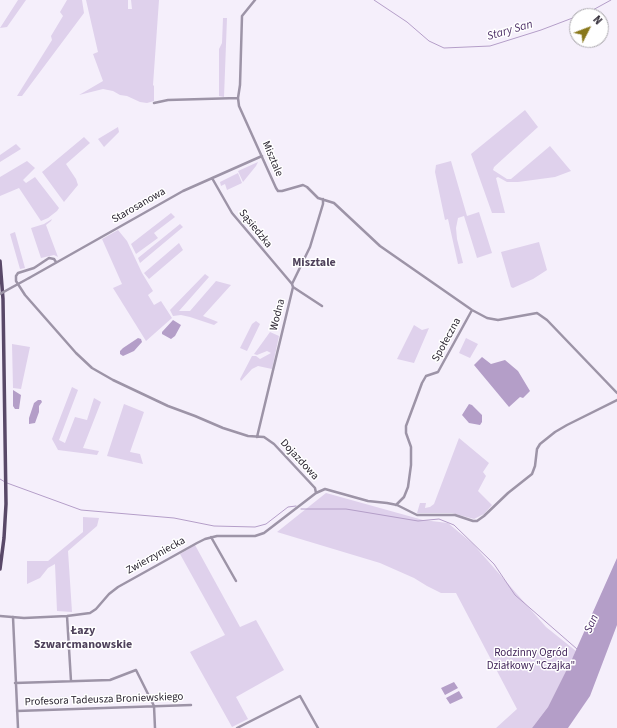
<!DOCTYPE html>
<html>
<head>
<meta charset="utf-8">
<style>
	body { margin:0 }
	#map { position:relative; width:617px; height:728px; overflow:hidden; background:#f5effb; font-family:"Source Sans 3",sans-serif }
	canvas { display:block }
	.north { position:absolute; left:569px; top:8px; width:40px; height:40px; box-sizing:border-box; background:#fff; border:1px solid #aaa8ad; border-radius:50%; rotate:48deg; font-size:11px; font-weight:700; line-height:16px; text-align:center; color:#2b2531 }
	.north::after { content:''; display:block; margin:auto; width:14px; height:18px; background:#89781c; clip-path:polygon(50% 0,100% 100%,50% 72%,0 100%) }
</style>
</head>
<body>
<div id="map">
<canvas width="617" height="728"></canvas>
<div class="north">N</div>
</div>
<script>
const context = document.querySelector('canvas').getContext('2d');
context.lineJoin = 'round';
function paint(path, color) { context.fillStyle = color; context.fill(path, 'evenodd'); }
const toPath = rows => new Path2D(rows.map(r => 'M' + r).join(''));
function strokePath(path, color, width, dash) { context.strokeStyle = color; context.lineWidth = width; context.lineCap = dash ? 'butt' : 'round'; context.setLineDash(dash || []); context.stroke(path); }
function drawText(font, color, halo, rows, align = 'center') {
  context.font = font + ' "Source Sans 3",sans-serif'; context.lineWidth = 3; context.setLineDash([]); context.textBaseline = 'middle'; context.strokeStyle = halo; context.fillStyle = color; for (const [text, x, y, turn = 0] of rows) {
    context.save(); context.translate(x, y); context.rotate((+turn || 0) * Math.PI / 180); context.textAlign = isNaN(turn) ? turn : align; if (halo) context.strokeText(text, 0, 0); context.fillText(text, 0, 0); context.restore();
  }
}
const green = toPath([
	[18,0,26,0,7,27,0,28],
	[67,0,82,0,84,13,22,96,17,96,52,40,51,36,63,16,60,12],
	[86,0,128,0,128,9,132,9,131,0,159,0,153,85,154,86,154,101,147,103,140,102,127,96,120,95,113,91,103,89,79,95,103,81,93,54,98,52],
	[223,18,227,18,224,97,219,96,219,49,222,43],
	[525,110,538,127,494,167,493,170,507,179,511,179,550,146,571,171,555,177,518,182,507,182,498,177,496,178,505,213,492,213,471,154],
	[118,127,119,132,104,147,98,139],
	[84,137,90,143,66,164,76,179,78,185,64,202,42,172],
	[16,144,21,149,0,162,0,155],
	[27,161,35,168,23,180,26,183,35,177,59,208,57,211,48,218,41,221,19,188,0,196,0,177],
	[451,161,467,216,479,212,492,253,477,258,464,216,458,218,456,228,457,239,463,263,458,264,448,219,445,220,435,172,436,165],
	[258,162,256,166,243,182,238,171],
	[238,173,242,183,227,190,225,184,221,186,220,182],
	[171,213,175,217,154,233,158,238,136,254,131,244],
	[52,219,51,221,46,225,58,257,54,255,41,258,31,228,44,224],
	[180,224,183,227,140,263,138,258],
	[118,230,127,241,142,273,153,291,148,295,154,305,161,301,172,318,146,341,113,288,122,284,102,239],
	[15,232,25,268,20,269,10,234],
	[539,242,547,270,533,279,513,288,511,287,501,252],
	[179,243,183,250,149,279,144,273],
	[205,274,209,277,179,311,190,311,216,281,231,285,203,316,218,322,214,325,190,317,181,315,173,316,170,310],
	[256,321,260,324,247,351,240,348,252,324],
	[414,325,422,330,429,328,414,363,397,359],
	[270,332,279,336,272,369,258,366,252,369,241,381,240,379,252,356,256,356,260,359,271,353,267,351,257,355,254,354,257,350],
	[466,338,478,344,470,358,459,353],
	[12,344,30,347,21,389,13,388],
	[72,387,78,390,59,440,65,443,75,417,87,420,94,398,101,402,83,448,99,451,97,455,58,450,52,439],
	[124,404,144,412,130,452,140,454,143,464,107,456],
	[459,438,489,463,483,472,486,476,478,491,492,505,484,514,474,519,452,513,417,513,420,503,426,503,425,508,430,507,434,504],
	[326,493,423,520,448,523,473,544,546,627,576,651,548,707,532,728,496,728,517,709,456,593,441,593,427,586,414,578,380,563,277,532],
	[83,517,99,518,97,526,68,551,72,612,57,611,55,564,48,568,40,578,27,584,27,561,48,561,83,532],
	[195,545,240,627,256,620,284,670,236,697,248,719,232,727,190,652,225,635,180,554]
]);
const water = toPath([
	[173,320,181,325,175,336,171,339,162,334,162,332],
	[138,338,141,339,142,342,134,351,123,356,120,354,120,351,123,348],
	[482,357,491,364,505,360,518,371,530,391,523,398,520,397,509,407,474,365],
	[13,390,21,395,19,409,15,409,13,406],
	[38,400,41,400,42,402,39,406,39,412,35,423,29,424,29,418,34,403],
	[469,404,472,405,482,415,482,422,480,425,469,423,462,415],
	[617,558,617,625,590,696,568,728,532,728,548,707,572,659],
	[454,682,458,688,445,695,441,688],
	[459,691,463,698,450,704,446,698]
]);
const stream = toPath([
	[374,0,407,22,429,41,444,48,490,46,541,30,591,11,611,0],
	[0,479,5,482],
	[7,483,81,510,174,518,214,526,255,527,266,524,288,507,296,506],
	[301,509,346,509,418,521,439,519,454,525,494,564,515,595,577,649]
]);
const minor = toPath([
	[255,0,242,16,240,85,238,98,239,106,276,188,278,191,282,191,303,185,307,187,318,198,334,203,380,246,472,310,487,318,498,320,537,313,547,320,617,393],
	[154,103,168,100,238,98],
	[212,178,232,213,292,284],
	[56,262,54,259,49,258,34,268,18,273,16,276,16,281,25,295,76,353,92,368,113,380,168,406,195,416,223,428,248,436,264,437,274,444,315,488,316,493,325,489,368,501,387,503,397,505,417,515,455,515,473,521,477,521,484,516,508,493,532,474,535,466,537,449,540,444,555,432,567,425,617,400],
	[29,278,183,191,262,156],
	[293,287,322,306],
	[257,437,293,287,292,284,310,247,323,204,323,199],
	[396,505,404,497,408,487,411,465,411,447,406,433,406,426,422,383,426,376,438,372,472,310],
	[211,537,236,581],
	[0,616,24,618,67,616,90,613,96,609,109,594,118,587,197,543,205,539,217,536,255,536,264,533,316,493],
	[67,616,71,681],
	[13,617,18,728],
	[15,683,110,680,136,670,154,706,155,728],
	[17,711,191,705],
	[237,728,300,696,318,728]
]);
const primary = toPath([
	[0,261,3,299,6,504,4,538,0,569]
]);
const minorBridge = toPath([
	[0,294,29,278]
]);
const streetNames = [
	["Misztale",272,159,67],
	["Starosanowa",139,206,-30],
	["Sąsiedzka",255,229,51],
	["Wodna",278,315,-76],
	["Społeczna",447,340,-61],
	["Dojazdowa",299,460,47],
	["Zwierzyniecka",156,556,-29],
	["Profesora Tadeusza Broniewskiego",104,700,-2]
];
const parkNames = [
	["Rodzinny Ogród",531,654],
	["Działkowy \"Czajka\"",531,667]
];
const waterNames = [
	["Stary San",510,31,-16],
	["San",592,624,-67]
];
const neighbourhoodNames = [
	["Misztale",314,263],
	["Łazy",83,631],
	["Szwarcmanowskie",83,645]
];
paint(green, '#dfd1ec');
paint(water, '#b49ec8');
strokePath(stream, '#b49ec8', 1);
strokePath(minor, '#9d94a7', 2.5);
strokePath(primary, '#594868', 3.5);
strokePath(minorBridge, '#9d94a7', 2.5);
drawText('11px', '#2b2531', '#fff', streetNames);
drawText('11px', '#412459', '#fff', parkNames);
drawText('italic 12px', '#503369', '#fff', waterNames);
drawText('bold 12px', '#4f425b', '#fff', neighbourhoodNames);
</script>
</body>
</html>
